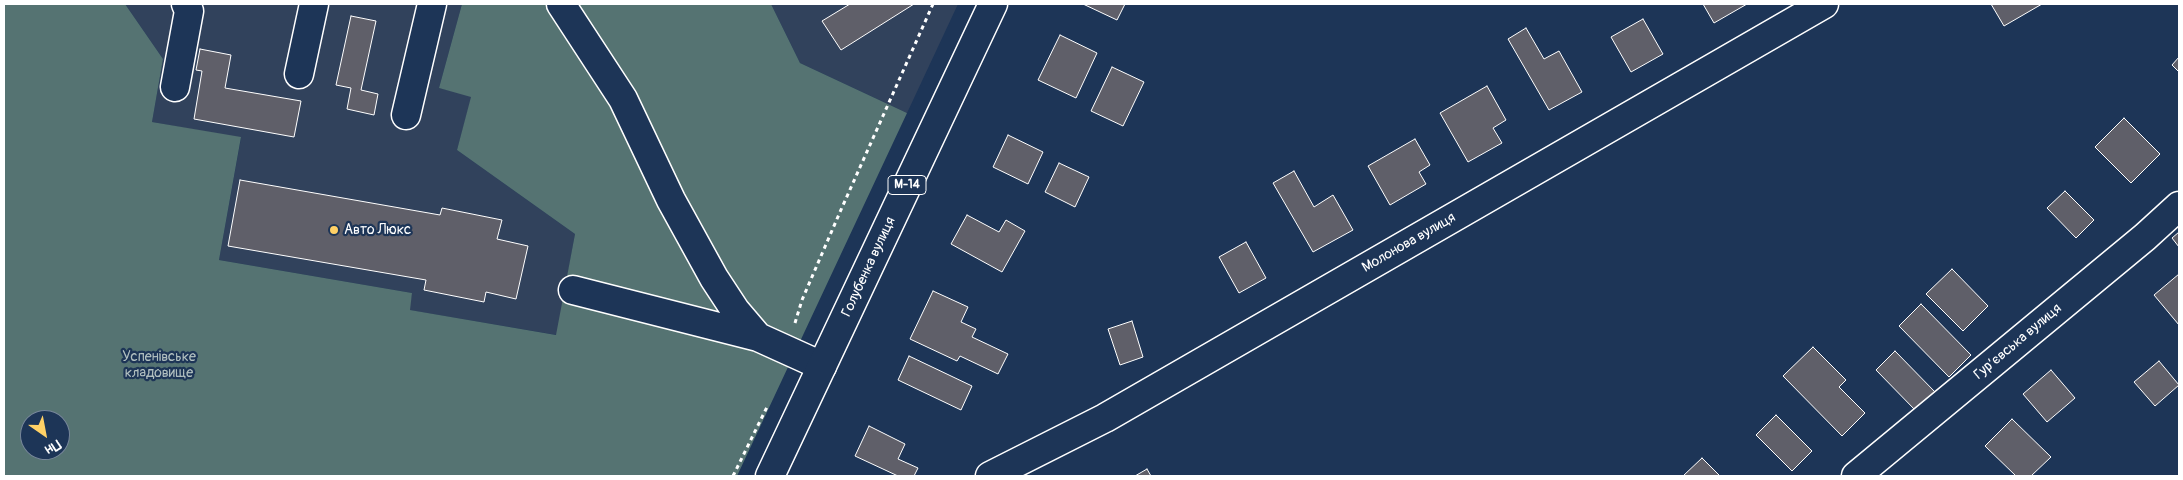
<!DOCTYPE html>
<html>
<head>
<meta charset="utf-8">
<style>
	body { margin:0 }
	#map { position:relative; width:2183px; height:480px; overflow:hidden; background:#1d3557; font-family:Pangolin,sans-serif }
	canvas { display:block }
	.frame { position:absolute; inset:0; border:5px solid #fff; pointer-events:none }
	.north { position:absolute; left:20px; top:410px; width:50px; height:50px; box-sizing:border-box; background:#1d3557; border:1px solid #77869a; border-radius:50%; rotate:147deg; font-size:14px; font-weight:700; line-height:20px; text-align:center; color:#fff }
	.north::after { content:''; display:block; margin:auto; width:18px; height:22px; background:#ffd166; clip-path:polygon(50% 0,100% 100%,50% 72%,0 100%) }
</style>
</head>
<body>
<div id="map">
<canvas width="2183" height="480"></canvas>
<div class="frame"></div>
<div class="north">Пн</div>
</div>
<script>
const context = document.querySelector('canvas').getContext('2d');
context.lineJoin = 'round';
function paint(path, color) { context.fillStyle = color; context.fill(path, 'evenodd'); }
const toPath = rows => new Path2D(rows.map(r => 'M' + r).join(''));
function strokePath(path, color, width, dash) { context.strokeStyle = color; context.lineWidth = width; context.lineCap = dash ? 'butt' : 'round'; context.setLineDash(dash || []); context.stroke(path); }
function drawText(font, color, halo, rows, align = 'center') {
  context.font = font + ' Pangolin,sans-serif'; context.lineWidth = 4.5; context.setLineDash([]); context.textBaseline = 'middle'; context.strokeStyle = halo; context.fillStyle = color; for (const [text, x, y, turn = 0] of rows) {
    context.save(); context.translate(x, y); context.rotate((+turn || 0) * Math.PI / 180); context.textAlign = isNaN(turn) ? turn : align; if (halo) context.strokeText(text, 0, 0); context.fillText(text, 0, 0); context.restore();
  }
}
const built = toPath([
	[125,4,462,4,439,88,472,96,457,150,575,234,557,335,409,310,412,293,219,260,241,138,152,122,163,59],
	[771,4,958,4,907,113,800,63]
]);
const green = toPath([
	[4,4,125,4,163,59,152,122,241,137,219,260,412,293,410,310,556,335,575,234,457,150,471,97,439,88,462,4,771,4,800,63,907,113,737,476,4,476],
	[30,420,60,420,60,450,30,450]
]);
const building = toPath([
	[850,4,914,4,841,50,822,21,850,4],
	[1083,4,1125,4,1117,20,1083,4],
	[1703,4,1747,4,1714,23,1703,4],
	[1991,4,2042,4,2004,26,1991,4],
	[351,16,376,21,361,90,378,94,374,115,347,109,351,88,336,85,351,16],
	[1643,19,1663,54,1631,72,1611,37,1643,19],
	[1526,28,1544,59,1559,51,1582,92,1549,110,1508,39,1526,28],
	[1060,35,1097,53,1076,98,1038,80,1060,35],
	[200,49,231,55,225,88,301,101,294,137,194,119,202,71,196,70,200,49],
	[2179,57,2179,72,2172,65,2179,57],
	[1112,67,1144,82,1123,126,1091,111,1112,67],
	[1487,86,1506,120,1493,128,1502,143,1468,162,1440,113,1487,86],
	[2124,118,2160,154,2131,183,2095,147,2124,118],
	[1008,135,1043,152,1028,184,993,167,1008,135],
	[1415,139,1430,165,1419,172,1426,184,1390,205,1368,166,1415,139],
	[1059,163,1089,177,1075,207,1045,192,1059,163],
	[1294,171,1314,207,1333,195,1353,230,1313,252,1273,183,1294,171],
	[240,180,440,215,442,208,502,220,497,239,528,246,516,299,486,292,484,302,424,290,426,280,228,246,240,180],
	[2065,191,2094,220,2076,238,2047,208,2065,191],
	[967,215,999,232,1006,220,1025,231,1002,272,951,244,967,215],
	[2179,232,2179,247,2172,238,2179,232],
	[1246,242,1266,278,1239,293,1219,257,1246,242],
	[1952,269,1988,306,1963,331,1926,294,1952,269],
	[2179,274,2179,325,2154,295,2179,274],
	[933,291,968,307,961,322,976,329,972,337,1008,354,998,374,960,356,957,361,910,339,933,291],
	[1921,304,1971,355,1949,377,1899,326,1921,304],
	[1132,321,1143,357,1120,365,1108,329,1132,321],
	[1813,347,1846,380,1839,387,1865,413,1842,436,1783,376,1813,347],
	[1895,351,1936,393,1917,412,1876,370,1895,351],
	[909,356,972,386,961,410,898,380,909,356],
	[2159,361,2179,385,2155,406,2134,382,2159,361],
	[2051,370,2075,398,2047,422,2023,394,2051,370],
	[1776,415,1812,451,1792,471,1756,435,1776,415],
	[2012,419,2051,457,2031,476,2016,476,1985,446,2012,419],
	[869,426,905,444,898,459,918,468,914,476,898,476,855,456,869,426],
	[1702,458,1720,476,1683,476,1702,458],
	[1147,469,1151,476,1135,476,1147,469]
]);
const path = toPath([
	[795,323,802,300,840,212,933,4],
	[733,476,768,405]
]);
const minor = toPath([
	[561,4,623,99,671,200,714,278,735,310,758,337],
	[299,74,314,4],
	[175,87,189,11,186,4],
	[406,115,432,4],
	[573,290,758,337,822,366],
	[990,476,1105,418,1824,4],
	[1856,476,2145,237,2179,206]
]);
const highway = toPath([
	[770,476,993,4]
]);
const markers = [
	[334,230,5,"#ffd166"]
];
const shields = [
	[907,185,38]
];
const shieldNames = [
	["М-14",907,185]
];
const poiNames = [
	["Авто Люкс",344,230]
];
const streetNames = [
	["Молонова вулиця",1409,243,-30],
	["Голубенка вулиця",869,267,-65],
	["Гур’євська вулиця",2018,342,-40]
];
const parkNames = [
	["Успенівське",159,357],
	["кладовище",159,373]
];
paint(built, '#31425c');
paint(green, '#557372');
paint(building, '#5f5f69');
strokePath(building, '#fff', 1);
strokePath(minor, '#fff', 31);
strokePath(highway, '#fff', 31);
strokePath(path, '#fff', 3, [4, 4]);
strokePath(minor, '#1d3557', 28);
strokePath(highway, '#1d3557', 28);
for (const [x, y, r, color] of markers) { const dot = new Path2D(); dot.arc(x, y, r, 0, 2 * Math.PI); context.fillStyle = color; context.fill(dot); strokePath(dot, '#1d3557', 2); }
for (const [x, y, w] of shields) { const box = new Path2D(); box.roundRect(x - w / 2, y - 9.5, w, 19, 4); context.fillStyle = '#1d3557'; context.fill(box); strokePath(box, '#fff', 1); }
drawText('bold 12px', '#fff', null, shieldNames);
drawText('14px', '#fff', '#1d3557', poiNames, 'left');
drawText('14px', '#fff', '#1d3557', streetNames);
drawText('14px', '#b2c0c0', '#1d3557', parkNames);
</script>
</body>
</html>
